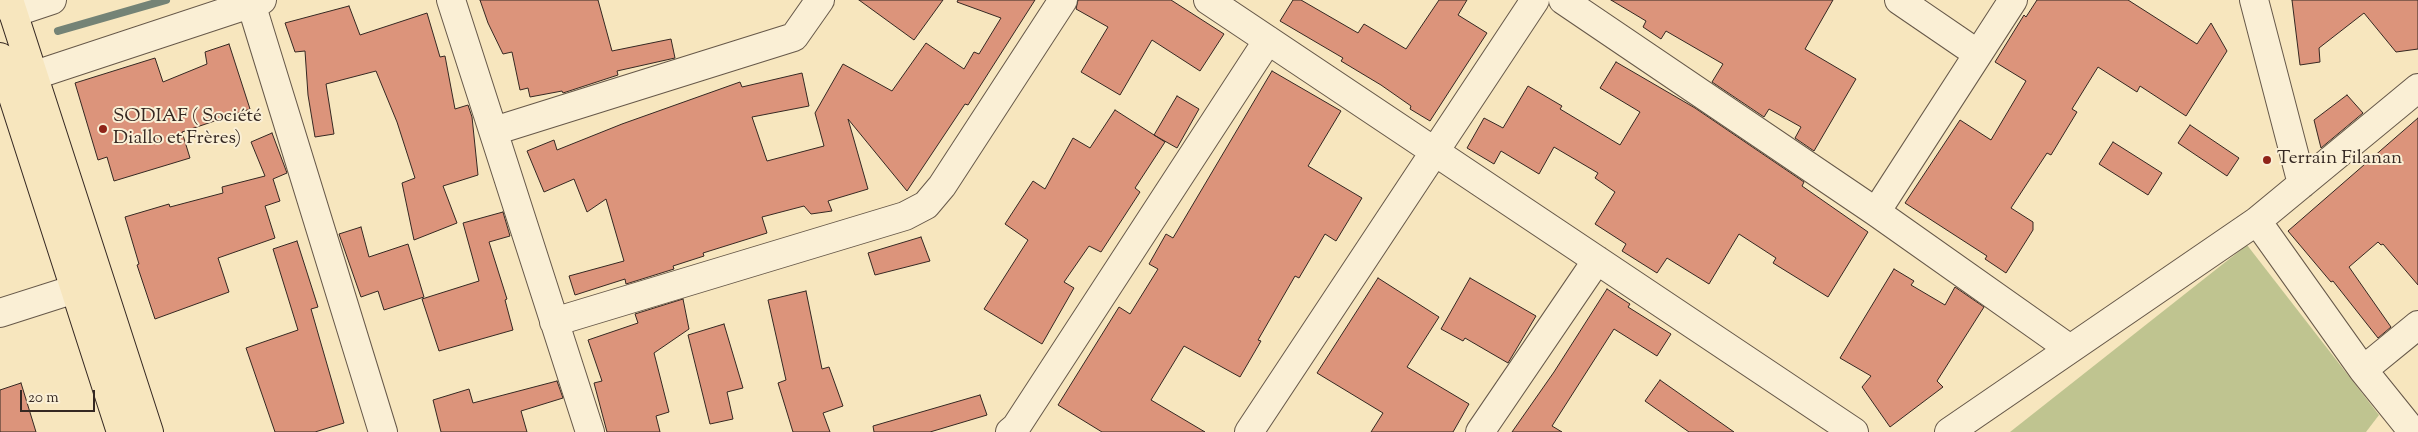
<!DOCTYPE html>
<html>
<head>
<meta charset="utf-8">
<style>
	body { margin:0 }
	#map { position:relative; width:2418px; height:432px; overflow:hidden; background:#f7e6be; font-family:"Sorts Mill Goudy",serif }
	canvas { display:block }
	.scale { position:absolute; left:20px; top:390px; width:75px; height:22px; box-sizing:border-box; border:2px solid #352822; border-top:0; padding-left:6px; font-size:15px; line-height:18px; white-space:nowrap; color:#352822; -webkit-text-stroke:4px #faefd5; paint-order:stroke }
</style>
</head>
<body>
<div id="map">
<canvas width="2418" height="432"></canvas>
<div class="scale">20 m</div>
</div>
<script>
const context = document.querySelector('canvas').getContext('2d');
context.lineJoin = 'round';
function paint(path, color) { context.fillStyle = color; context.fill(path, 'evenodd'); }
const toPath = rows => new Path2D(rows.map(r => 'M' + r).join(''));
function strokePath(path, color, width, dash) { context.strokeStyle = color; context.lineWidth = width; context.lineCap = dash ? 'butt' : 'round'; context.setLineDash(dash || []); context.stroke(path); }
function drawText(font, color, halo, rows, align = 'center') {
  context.font = font + ' "Sorts Mill Goudy",serif'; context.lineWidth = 4; context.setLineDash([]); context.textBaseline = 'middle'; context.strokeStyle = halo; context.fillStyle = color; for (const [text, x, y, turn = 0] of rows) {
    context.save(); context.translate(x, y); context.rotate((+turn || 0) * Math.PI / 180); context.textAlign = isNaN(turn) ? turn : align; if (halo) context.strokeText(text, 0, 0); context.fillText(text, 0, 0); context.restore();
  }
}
const green = toPath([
	[2247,245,2379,415,2366,432,2010,432]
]);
const stream = toPath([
	[58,31,166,0]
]);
const building = toPath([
	[480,0,598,0,612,51,671,39,675,58,617,71,618,75,563,93,562,91,530,97,528,88,520,90,512,52,503,54,488,23,480,0],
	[859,0,943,0,914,40,859,0],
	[958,0,1035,0,968,105,965,104,907,191,848,119,868,189,828,201,832,211,811,214,804,206,762,217,767,233,703,253,704,256,673,266,674,269,626,284,625,279,575,295,569,276,624,261,606,199,587,212,574,179,544,192,527,151,554,140,557,150,622,124,740,82,742,87,802,73,809,106,752,117,767,161,824,146,815,113,843,64,892,91,926,43,964,69,974,52,979,54,1001,18,957,2,958,0],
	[1078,0,1171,0,1224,34,1200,71,1152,40,1120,95,1081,72,1108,27,1076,9,1078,0],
	[1293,0,1301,0,1358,33,1364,24,1406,49,1439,0,1467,0,1458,15,1487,33,1430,121,1410,109,1411,106,1381,85,1341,61,1343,58,1280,21,1293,0],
	[1611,0,1833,0,1805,49,1856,79,1814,151,1795,138,1801,127,1769,109,1764,117,1712,82,1723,64,1666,31,1661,39,1643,27,1646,21,1611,0],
	[2037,0,2128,0,2197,44,2211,23,2227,51,2186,116,2140,86,2137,92,2098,67,2072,109,2077,112,2051,155,2047,153,2011,208,2033,222,2033,230,2006,273,1985,259,1987,256,1905,203,1960,120,1991,140,2026,81,1995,62,2024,15,2026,17,2037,0],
	[2292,0,2418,0,2418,49,2396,52,2364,13,2319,48,2320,62,2300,65,2292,0],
	[349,6,360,35,427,13,440,57,445,56,455,109,468,105,472,117,478,175,443,186,457,223,414,240,402,183,415,178,397,122,376,71,326,84,334,134,315,137,308,95,305,51,295,52,285,23,349,6],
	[229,44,250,109,182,132,190,158,114,181,107,157,98,160,75,83,155,58,163,82,207,64,205,52,229,44],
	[1616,62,1695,108,1804,182,1802,186,1868,232,1828,297,1773,263,1776,258,1739,234,1709,284,1667,258,1657,273,1622,251,1626,244,1595,224,1615,192,1595,178,1598,173,1554,147,1539,174,1501,151,1494,164,1467,148,1484,118,1503,128,1528,86,1562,106,1560,109,1620,145,1640,112,1600,88,1616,62],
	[1272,71,1341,111,1308,166,1362,198,1336,241,1325,234,1299,278,1295,276,1258,340,1261,341,1240,377,1184,346,1151,400,1205,432,1102,432,1058,405,1119,307,1130,314,1158,269,1149,264,1166,234,1173,238,1272,71],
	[2347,95,2363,113,2321,148,2314,120,2347,95],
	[1177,96,1199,109,1177,148,1154,135,1177,96],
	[1115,110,1165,142,1135,188,1140,192,1101,252,1089,246,1064,282,1074,288,1042,344,984,309,1028,240,1005,224,1033,181,1045,189,1073,138,1090,148,1115,110],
	[2418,118,2418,285,2383,244,2381,245,2378,242,2349,267,2391,327,2378,338,2333,281,2331,282,2288,231,2418,118],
	[2190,125,2239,158,2227,176,2178,143,2190,125],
	[272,133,287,173,273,179,280,201,265,206,275,238,218,258,229,292,155,319,137,265,139,264,125,217,169,204,170,207,223,193,222,187,265,176,251,142,272,133],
	[2113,142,2162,173,2148,195,2099,164,2113,142],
	[503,212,510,236,489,242,507,299,505,300,513,330,439,351,422,299,479,281,463,223,503,212],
	[361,227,369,257,408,244,424,297,384,310,378,291,361,297,339,234,361,227],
	[921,237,930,261,875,275,868,253,921,237],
	[297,241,318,307,311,309,344,423,315,432,275,432,246,348,298,330,273,249,297,241],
	[1894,269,1914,281,1911,285,1945,305,1955,287,1984,307,1937,381,1943,387,1890,427,1862,387,1871,376,1840,358,1894,269],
	[1378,278,1439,317,1407,367,1469,404,1453,432,1371,432,1383,413,1317,373,1378,278],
	[1470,278,1536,316,1508,363,1465,338,1463,341,1441,329,1470,278],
	[1607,289,1630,304,1628,307,1671,334,1657,356,1614,329,1552,426,1562,432,1512,432,1554,372,1607,289],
	[806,291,822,369,829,367,843,406,823,413,830,432,793,432,778,383,786,380,768,300,806,291],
	[683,299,689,329,654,353,669,412,656,416,660,432,607,432,594,383,602,381,588,340,638,323,635,314,683,299],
	[724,324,743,388,727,392,733,419,710,424,688,335,724,324],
	[1660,380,1734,432,1689,432,1645,401,1660,380],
	[557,381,563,398,521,411,527,432,441,432,433,400,469,389,473,403,557,381],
	[21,383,36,432,0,432,0,390,21,383],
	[980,395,987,415,930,432,874,432,873,426,980,395]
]);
const minor = toPath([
	[250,0,383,432],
	[451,0,590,432],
	[1208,0,1854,432],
	[1563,0,1876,212,2070,349],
	[1899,0,1978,54],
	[2254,0,2302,184],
	[13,13,52,0],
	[32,76,262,0],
	[494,131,794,37,820,0],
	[1876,212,2013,0],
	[2257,221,2363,370,2413,432],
	[0,313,75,289],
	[554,322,905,216,926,205,942,186,1063,0],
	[2363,370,2418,325],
	[1010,432,1016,427,1268,40],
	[1249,432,1535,0],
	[1480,432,1597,260],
	[1949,432,2257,221,2418,88]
]);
const highway = toPath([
	[9,0,149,432],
	[0,57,121,432]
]);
const markers = [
	[103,129,5,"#8f2418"],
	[2267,160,5,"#8f2418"]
];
const poiNames = [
	["SODIAF ( Société",113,118],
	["Diallo et Frères)",113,140],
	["Terrain Filanan",2277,160]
];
paint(green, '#bfc490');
strokePath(stream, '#748376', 8);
paint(building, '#dc947b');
strokePath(building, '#352822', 1);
strokePath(minor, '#665849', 30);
strokePath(highway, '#352822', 30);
strokePath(minor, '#faefd5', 28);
strokePath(highway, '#f7e6be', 28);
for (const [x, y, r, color] of markers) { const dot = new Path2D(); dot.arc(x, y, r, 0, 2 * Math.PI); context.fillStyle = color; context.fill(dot); strokePath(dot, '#faefd5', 2); }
drawText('19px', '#352822', '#faefd5', poiNames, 'left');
</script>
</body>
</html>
